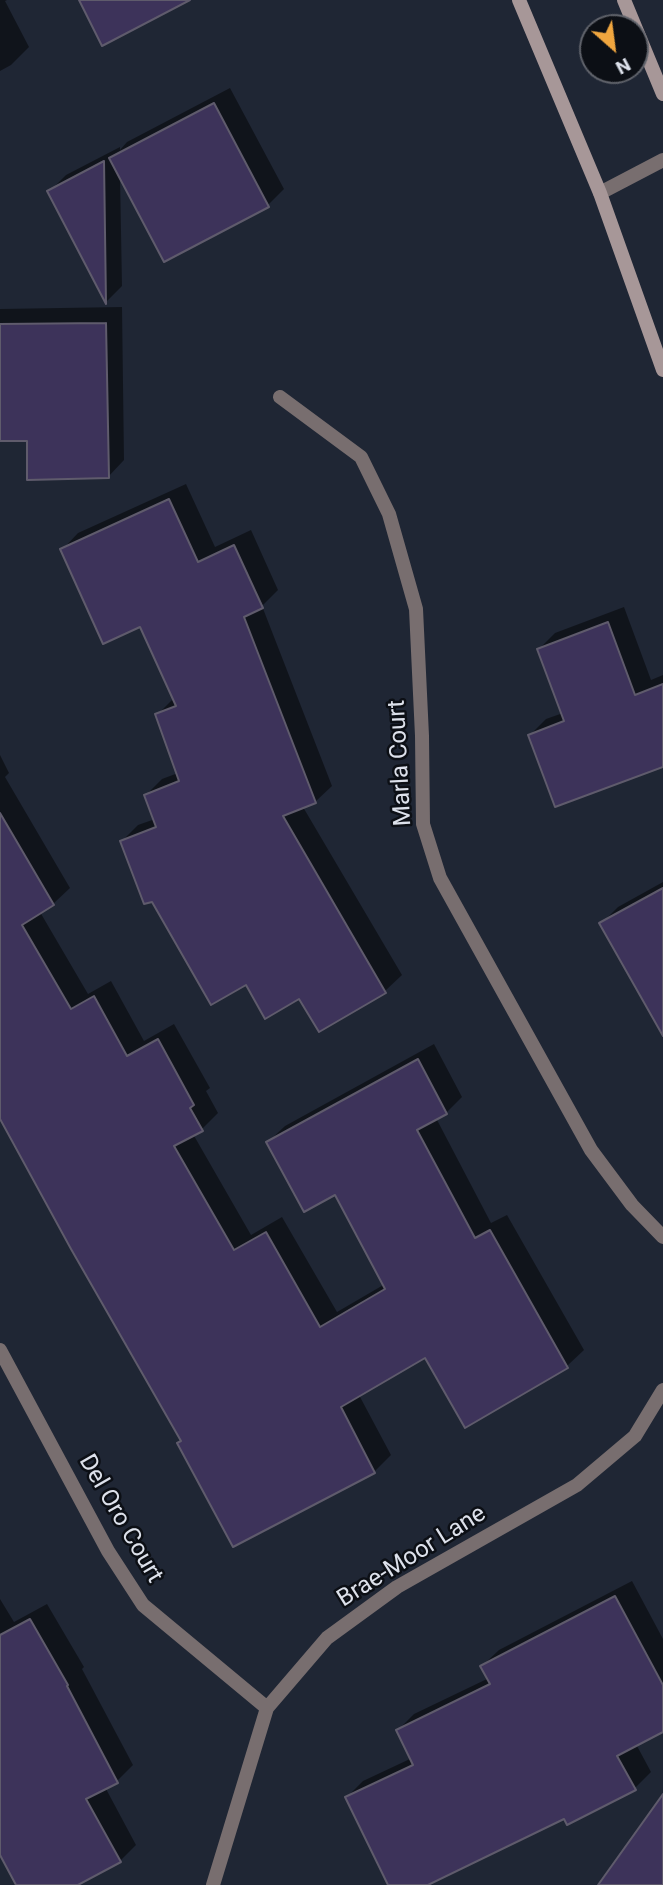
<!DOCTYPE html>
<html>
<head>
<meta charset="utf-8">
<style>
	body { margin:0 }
	#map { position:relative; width:663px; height:1885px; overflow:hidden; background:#1f2634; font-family:Roboto,sans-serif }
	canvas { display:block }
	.north { position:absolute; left:579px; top:14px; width:70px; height:70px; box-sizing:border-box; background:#0c0f15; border:2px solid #60636b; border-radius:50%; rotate:152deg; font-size:19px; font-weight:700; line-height:28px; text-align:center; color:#dde1eb }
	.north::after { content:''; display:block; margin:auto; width:24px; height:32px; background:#f0a63f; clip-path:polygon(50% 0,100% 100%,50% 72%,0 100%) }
</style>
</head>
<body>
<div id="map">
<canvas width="663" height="1885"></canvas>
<div class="north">N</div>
</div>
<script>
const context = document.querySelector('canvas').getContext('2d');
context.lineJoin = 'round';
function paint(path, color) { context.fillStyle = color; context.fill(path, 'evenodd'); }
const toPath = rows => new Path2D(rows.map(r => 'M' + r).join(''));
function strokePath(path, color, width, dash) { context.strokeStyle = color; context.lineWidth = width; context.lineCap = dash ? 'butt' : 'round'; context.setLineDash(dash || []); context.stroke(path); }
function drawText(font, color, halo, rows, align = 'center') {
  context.font = font + ' Roboto,sans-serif'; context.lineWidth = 5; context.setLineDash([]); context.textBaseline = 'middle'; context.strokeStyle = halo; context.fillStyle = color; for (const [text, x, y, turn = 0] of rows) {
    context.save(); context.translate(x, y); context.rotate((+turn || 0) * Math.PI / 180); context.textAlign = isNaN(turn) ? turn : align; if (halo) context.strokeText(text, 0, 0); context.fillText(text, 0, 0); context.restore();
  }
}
const shadow = toPath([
	[0,0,7,0,5,1,29,47,11,65,0,71],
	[230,88,284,189,268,205,120,175,122,286,107,301,49,192,66,175,120,147,120,150,127,142],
	[122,307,124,460,108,477,28,439,0,439,0,309],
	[186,484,215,547,251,530,278,590,262,606,332,786,315,802,303,807,402,975,385,991,320,1030,300,997,246,982,122,841,138,825,155,819,146,795,162,779,178,773,157,715,174,698,141,625,62,550,78,533],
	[624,607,651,680,663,675,663,765,530,735,546,719,563,713,539,649,555,633],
	[0,755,9,773,5,777,70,888,53,904,40,912,88,994,111,981,144,1041,174,1024,210,1088,206,1091,218,1113,202,1129,193,1134,251,1235,282,1217,337,1312,385,1284,336,1193,268,1142,285,1126,434,1044,462,1097,446,1113,436,1118,491,1223,507,1215,584,1350,567,1366,465,1425,426,1356,359,1395,391,1455,374,1472,182,1440,0,1115],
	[663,882,663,1032,601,924,618,907],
	[632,1581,663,1639,663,1730,636,1744,651,1772,635,1788,564,1817,424,1885,390,1885,347,1797,363,1781,412,1758,398,1730,414,1714,489,1678,482,1666,499,1650],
	[0,1599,14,1622,47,1604,84,1667,82,1669,133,1765,117,1781,105,1787,136,1845,120,1861,74,1885,18,1885,0,1851]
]);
const building = toPath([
	[79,0,190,0,102,46,79,0],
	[214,103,269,207,164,262,109,158,214,103],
	[104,161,106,304,47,191,104,161],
	[106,323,109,478,27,480,27,441,0,441,0,324,106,323],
	[169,499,198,562,234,545,263,608,244,617,316,803,283,816,386,993,319,1032,299,999,265,1019,246,985,211,1005,152,902,144,904,120,841,156,827,144,795,179,781,155,714,176,706,140,627,103,644,60,549,169,499],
	[608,622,635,695,663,684,663,767,555,807,528,735,564,721,537,649,608,622],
	[0,813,54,905,22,925,71,1009,94,996,127,1056,158,1039,194,1105,190,1108,203,1131,174,1146,234,1250,266,1232,320,1327,385,1289,335,1195,304,1212,266,1142,418,1059,447,1114,417,1130,475,1238,490,1230,568,1368,465,1428,425,1358,341,1407,375,1473,233,1547,177,1443,181,1441,71,1249,0,1119,0,813],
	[663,888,663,1036,599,923,663,888],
	[615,1596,663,1685,663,1732,617,1756,636,1790,567,1825,564,1819,428,1885,388,1885,345,1797,413,1765,396,1730,490,1684,480,1666,615,1596],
	[30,1619,68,1685,67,1686,118,1783,86,1799,121,1862,78,1885,16,1885,0,1855,0,1635,30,1619],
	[663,1794,663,1885,598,1885,663,1794]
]);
const minor = toPath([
	[600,193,663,160],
	[280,397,361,457,389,514,416,609,422,736,423,824,440,878,591,1150,632,1205,663,1237],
	[0,1350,108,1551,143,1605,267,1708],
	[213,1885,267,1708,327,1638,397,1587,577,1485,635,1436,663,1390]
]);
const secondary = toPath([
	[519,0,600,193,663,370],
	[624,0,663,94]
]);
const streetNames = [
	["Marla Court",401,763,-93],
	["Del Oro Court",120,1519,60],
	["Brae-Moor Lane",412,1557,-32]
];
paint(shadow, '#0007');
paint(building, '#3d335a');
strokePath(building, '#5f5b6c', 2);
strokePath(minor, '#786e6f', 14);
strokePath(secondary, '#a79798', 14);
drawText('24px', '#dde1eb', '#0c0f15', streetNames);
</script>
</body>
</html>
